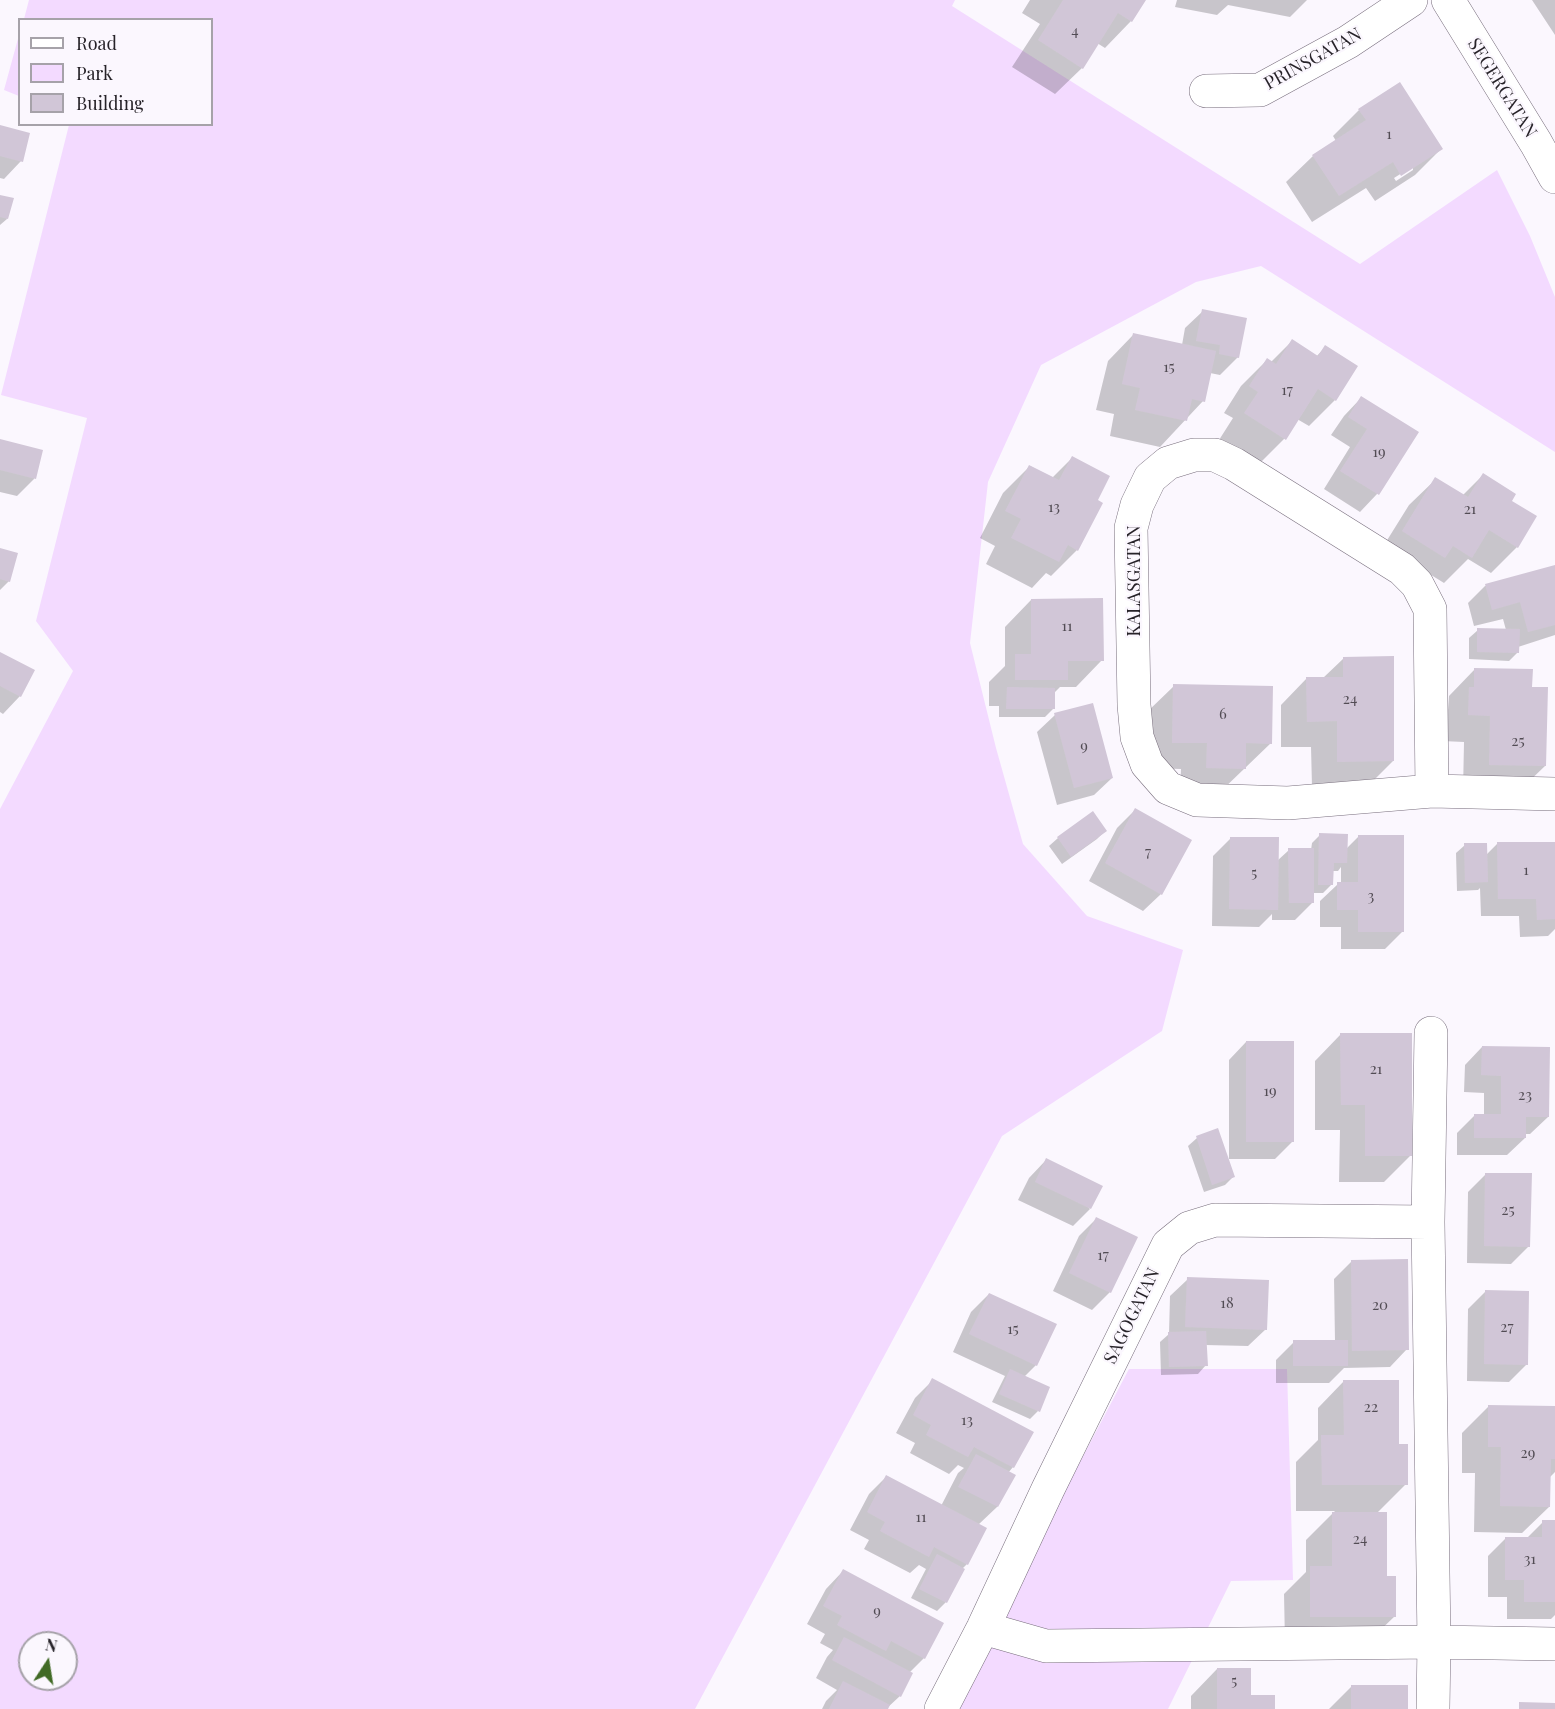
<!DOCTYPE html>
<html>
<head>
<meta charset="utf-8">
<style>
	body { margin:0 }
	#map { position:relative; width:1555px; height:1709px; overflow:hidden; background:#fbf7fe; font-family:"Playfair Display",serif }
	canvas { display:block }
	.legend { position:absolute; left:18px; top:18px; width:195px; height:108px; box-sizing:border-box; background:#fbf7fe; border:2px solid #a6a2a9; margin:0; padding:8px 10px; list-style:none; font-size:18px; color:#272329 }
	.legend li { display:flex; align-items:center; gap:12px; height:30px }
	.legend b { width:30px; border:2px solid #a6a2a9 }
	.north { position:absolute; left:18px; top:1631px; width:60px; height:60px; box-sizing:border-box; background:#fbf7fe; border:2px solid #a6a2a9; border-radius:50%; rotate:12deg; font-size:16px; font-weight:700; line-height:24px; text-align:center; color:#272329 }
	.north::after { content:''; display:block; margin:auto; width:21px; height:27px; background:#416a26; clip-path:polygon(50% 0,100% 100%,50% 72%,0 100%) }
</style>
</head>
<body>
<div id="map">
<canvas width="1555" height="1709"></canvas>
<ul class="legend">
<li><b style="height:8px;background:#fff"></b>Road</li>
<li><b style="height:16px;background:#f3daff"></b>Park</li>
<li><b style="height:16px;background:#d1c6d7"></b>Building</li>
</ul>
<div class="north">N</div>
</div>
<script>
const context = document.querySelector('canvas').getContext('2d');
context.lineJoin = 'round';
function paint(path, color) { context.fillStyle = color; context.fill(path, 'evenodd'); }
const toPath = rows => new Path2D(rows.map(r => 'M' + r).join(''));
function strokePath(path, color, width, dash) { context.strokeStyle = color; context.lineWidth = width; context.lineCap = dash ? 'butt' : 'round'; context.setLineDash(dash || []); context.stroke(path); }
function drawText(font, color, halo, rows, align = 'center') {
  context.font = font + ' "Playfair Display",serif'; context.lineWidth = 4.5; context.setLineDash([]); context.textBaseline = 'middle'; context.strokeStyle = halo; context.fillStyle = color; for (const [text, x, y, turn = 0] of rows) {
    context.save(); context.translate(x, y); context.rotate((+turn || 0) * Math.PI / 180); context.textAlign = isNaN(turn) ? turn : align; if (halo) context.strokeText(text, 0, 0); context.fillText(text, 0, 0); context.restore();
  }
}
const green = toPath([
	[29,0,955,0,952,6,1360,264,1497,170,1530,236,1555,297,1555,452,1261,266,1196,282,1041,365,988,482,970,643,996,748,1023,844,1087,916,1183,950,1162,1031,1002,1136,695,1709,0,1709,0,809,73,671,36,621,87,418,1,395,69,125,212,124,212,20,24,19],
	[30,1643,66,1643,66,1679,30,1679],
	[19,35,20,95,19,96,4,90],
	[1129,1369,1287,1369,1293,1580,1231,1581,1168,1709,950,1709]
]);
const shadow = toPath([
	[1030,0,1145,0,1131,21,1105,48,1097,43,1082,68,1055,94,1012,67,1040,24,1022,13],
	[1177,0,1307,0,1290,17,1228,5,1217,15,1175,7],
	[1532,0,1555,0,1555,35],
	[1359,110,1442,148,1415,175,1375,201,1366,188,1312,222,1286,182,1313,156,1336,141,1333,136],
	[1413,166,1413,170,1396,181,1394,178],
	[0,126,21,161,4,179,0,178],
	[0,196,7,219,0,225],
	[1203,311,1238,357,1220,375,1210,373,1203,401,1160,447,1110,436,1114,414,1096,410,1108,361,1134,334,1182,345,1185,328],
	[1292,341,1316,357,1325,347,1335,400,1309,426,1297,419,1284,439,1258,465,1219,440,1233,418,1224,413,1241,386,1267,360,1271,362],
	[1361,398,1416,433,1377,494,1360,512,1324,489,1350,447,1331,435,1344,416],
	[0,441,41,452,34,479,17,496,0,492],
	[1072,458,1096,500,1077,550,1051,576,1046,573,1032,588,986,564,995,546,980,538,1003,493,1030,466,1052,478],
	[1483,475,1510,501,1517,547,1491,573,1468,559,1444,583,1428,573,1376,558,1409,505,1436,479,1462,496],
	[0,550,9,581,0,590],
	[1555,566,1555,635,1518,647,1518,652,1509,661,1469,659,1469,638,1478,630,1506,630,1503,619,1474,626,1468,603,1485,586],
	[1031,600,1102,660,1076,687,1060,687,1054,693,1053,709,1045,717,999,717,999,706,989,706,989,682,1005,666,1005,627],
	[0,653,20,696,3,714,0,712],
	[1344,658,1393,761,1367,787,1312,787,1311,747,1281,747,1281,705,1307,678,1323,678],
	[1475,669,1531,688,1545,766,1518,792,1463,791,1464,742,1442,741,1443,715,1448,710,1449,696],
	[1174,686,1271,743,1218,794,1180,794,1181,769,1146,768,1147,712],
	[1055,715,1112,778,1094,795,1057,805,1037,732],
	[1135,810,1161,894,1143,911,1089,881,1117,828],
	[1093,813,1105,831,1097,839,1062,864,1049,846,1058,838],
	[1320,835,1346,849,1359,836,1403,931,1385,949,1341,949,1341,927,1320,927,1320,901,1338,884,1341,883,1341,867,1338,871,1332,871,1332,884,1323,893,1313,893,1313,902,1295,920,1272,920,1272,914,1259,927,1212,926,1213,856,1230,839,1277,861,1289,850,1311,850,1312,843],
	[1555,843,1555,929,1548,936,1520,937,1519,916,1481,916,1480,888,1478,890,1457,891,1456,853,1465,845,1486,855,1497,844],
	[1341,1034,1410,1156,1384,1182,1339,1182,1340,1130,1315,1130,1315,1061],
	[1246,1042,1293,1141,1275,1159,1229,1159,1229,1060],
	[1482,1047,1548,1117,1530,1134,1525,1134,1525,1138,1507,1155,1457,1155,1457,1133,1475,1115,1484,1115,1484,1093,1464,1092,1465,1065],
	[1197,1138,1233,1177,1225,1185,1204,1192,1188,1146],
	[1046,1160,1090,1209,1073,1226,1018,1200,1029,1178],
	[1486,1174,1529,1246,1511,1264,1467,1263,1468,1192],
	[1096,1219,1136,1238,1110,1292,1092,1310,1053,1291,1079,1236],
	[1352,1261,1407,1349,1390,1367,1344,1368,1329,1383,1276,1383,1276,1360,1294,1342,1335,1342,1334,1279],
	[1188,1279,1266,1329,1248,1346,1205,1345,1206,1365,1198,1374,1161,1375,1160,1342,1169,1334,1170,1296],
	[1485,1292,1527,1364,1509,1382,1467,1381,1468,1309],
	[989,1294,1036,1365,1024,1377,1038,1411,1030,1419,992,1402,1005,1376,953,1352,971,1312],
	[933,1380,1013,1467,1008,1473,997,1507,978,1525,967,1564,962,1569,946,1602,937,1611,911,1598,926,1569,919,1565,910,1573,864,1549,869,1540,850,1530,869,1494,887,1476,941,1506,958,1473,964,1468,958,1465,949,1474,910,1453,915,1443,896,1433,915,1398],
	[1344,1381,1397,1445,1406,1484,1377,1513,1386,1577,1395,1616,1368,1642,1285,1643,1284,1594,1306,1572,1306,1540,1335,1511,1296,1511,1296,1462,1318,1440,1318,1408],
	[1489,1406,1555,1407,1555,1472,1549,1478,1549,1507,1522,1533,1474,1532,1475,1473,1462,1473,1462,1433],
	[1543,1522,1555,1522,1555,1615,1551,1619,1507,1619,1507,1597,1488,1597,1488,1556,1505,1539,1526,1539],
	[843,1571,924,1658,909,1673,900,1696,886,1709,822,1709,826,1701,837,1690,816,1678,827,1657,833,1650,820,1643,825,1634,807,1624,826,1589],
	[1217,1669,1249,1696,1273,1709,1191,1709,1191,1696],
	[1352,1686,1407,1709,1329,1709]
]);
const building = toPath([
	[1063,0,1146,0,1132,22,1118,13,1083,69,1038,40],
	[1400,82,1443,149,1401,176,1393,162,1339,196,1312,155,1366,120,1358,109],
	[0,125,30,133,23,162,0,156],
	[0,195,14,198,8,219,0,217],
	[1202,309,1247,318,1239,358,1219,354,1220,345,1196,341],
	[1133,333,1216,351,1205,402,1192,399,1187,421,1135,410,1140,388,1122,384],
	[1292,339,1318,356,1325,345,1358,366,1336,401,1318,389,1286,440,1244,413,1258,392,1249,386,1267,358,1276,364],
	[1361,396,1419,432,1379,495,1340,471,1367,429,1348,417],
	[0,439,43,450,36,479,0,470],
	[1072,456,1110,476,1098,500,1103,503,1078,551,1068,545,1059,562,1011,538,1021,519,1005,511,1029,465,1059,480],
	[1483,473,1516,494,1512,501,1537,516,1518,548,1489,530,1472,558,1453,546,1445,558,1402,531,1435,477,1468,497],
	[0,548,18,553,10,582,0,579],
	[1555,565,1555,625,1528,632,1520,602,1492,610,1485,584],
	[1103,598,1104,661,1068,661,1068,680,1015,680,1015,654,1031,654,1031,599],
	[1477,628,1520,629,1519,653,1477,652],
	[0,652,35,670,21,697,0,686],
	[1394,656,1394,761,1337,762,1337,721,1307,722,1306,677,1343,677,1343,657],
	[1474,668,1533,669,1532,687,1548,687,1546,766,1489,765,1490,716,1468,715,1469,687,1474,687],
	[1173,684,1273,686,1272,744,1246,743,1246,769,1206,768,1207,743,1172,743],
	[1007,687,1055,688,1055,709,1006,709],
	[1093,703,1113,778,1074,788,1054,713],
	[1135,808,1192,840,1162,895,1105,863],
	[1093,811,1107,831,1071,857,1057,837],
	[1319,833,1348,834,1347,863,1334,863,1333,885,1318,885],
	[1358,835,1404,835,1404,932,1358,932,1358,910,1337,910,1337,882,1358,882],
	[1230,837,1279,837,1278,910,1229,909],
	[1497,842,1555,842,1555,919,1537,920,1536,899,1498,899],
	[1464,843,1487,843,1488,882,1465,883],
	[1288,848,1314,848,1314,903,1289,903],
	[1340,1033,1412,1033,1412,1156,1365,1156,1365,1105,1341,1105],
	[1246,1041,1294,1041,1294,1142,1246,1142],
	[1482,1046,1550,1047,1549,1117,1526,1117,1526,1138,1474,1138,1474,1114,1501,1114,1501,1076,1481,1075],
	[1218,1128,1235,1177,1212,1185,1196,1136],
	[1046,1158,1103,1186,1091,1209,1035,1182],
	[1485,1173,1532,1173,1530,1247,1484,1246],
	[1096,1217,1138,1237,1111,1293,1069,1273],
	[1408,1259,1409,1350,1352,1351,1351,1260],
	[1187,1277,1269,1280,1267,1330,1185,1327],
	[1485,1290,1529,1291,1528,1365,1484,1364],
	[989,1293,1057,1324,1037,1366,969,1334],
	[1206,1331,1208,1366,1169,1367,1168,1332],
	[1293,1340,1348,1340,1348,1366,1293,1366],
	[1010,1369,1050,1387,1040,1412,999,1394],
	[932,1378,1034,1432,1014,1468,974,1447,968,1457,926,1435,931,1425,913,1415],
	[1343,1380,1399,1380,1399,1444,1408,1444,1408,1485,1322,1485,1321,1435,1344,1435],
	[1488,1405,1555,1406,1555,1459,1551,1459,1550,1507,1500,1506,1501,1447,1488,1447],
	[976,1454,1016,1475,998,1507,958,1487],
	[886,1475,987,1528,968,1565,934,1547,929,1557,880,1531,885,1522,867,1512],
	[1332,1512,1387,1512,1387,1576,1396,1576,1396,1617,1310,1617,1310,1566,1332,1566],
	[1542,1520,1555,1520,1555,1602,1524,1602,1524,1580,1505,1580,1505,1537,1542,1537],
	[937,1554,965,1569,947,1603,919,1589],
	[843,1569,944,1623,925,1659,891,1641,886,1651,837,1625,842,1616,823,1606],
	[844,1637,913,1673,901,1697,832,1660],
	[1217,1668,1251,1668,1251,1695,1275,1695,1275,1709,1217,1709],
	[843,1681,890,1705,888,1709,829,1709],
	[1351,1685,1408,1685,1408,1709,1351,1709],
	[1519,1702,1555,1703,1555,1709,1519,1709]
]);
const minor = toPath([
	[1448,0,1536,143,1555,177],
	[1206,91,1260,90,1348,42,1411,0],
	[1432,791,1430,609,1417,584,1402,569,1234,464,1215,455,1194,455,1168,463,1150,478,1137,505,1131,528,1134,705,1137,737,1147,764,1168,788,1197,800,1288,803,1432,791,1555,794],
	[1431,1033,1428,1222,1434,1642,1433,1709],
	[983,1628,1046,1646,1434,1642,1555,1644],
	[941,1709,983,1628,1048,1489,1168,1245,1189,1228,1215,1220,1428,1222]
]);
const numberNames = [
	["4",1075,31],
	["1",1389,134],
	["15",1169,367],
	["17",1287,390],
	["19",1379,452],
	["13",1054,507],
	["21",1470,509],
	["11",1067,626],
	["24",1350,699],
	["6",1223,714],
	["25",1518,741],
	["9",1084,746],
	["7",1148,852],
	["1",1526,870],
	["5",1254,873],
	["3",1371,896],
	["21",1376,1069],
	["19",1270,1091],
	["23",1525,1095],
	["25",1508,1210],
	["17",1103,1255],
	["18",1227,1303],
	["20",1380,1305],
	["27",1507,1327],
	["15",1013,1329],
	["22",1371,1407],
	["13",967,1420],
	["29",1528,1453],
	["11",921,1517],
	["24",1360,1539],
	["31",1530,1559],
	["9",877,1611],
	["5",1234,1681]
];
const streetNames = [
	["PRINSGATAN",1313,59,-29],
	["SEGERGATAN",1502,88,58],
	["KALASGATAN",1134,581,-90],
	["SAGOGATAN",1132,1316,-64]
];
paint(green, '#f3daff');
paint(shadow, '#0003');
paint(building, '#d1c6d7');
strokePath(minor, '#786e7d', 34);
strokePath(minor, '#fff', 33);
drawText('15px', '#524c54', null, numberNames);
drawText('18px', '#272329', '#fbf7fe', streetNames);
</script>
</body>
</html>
